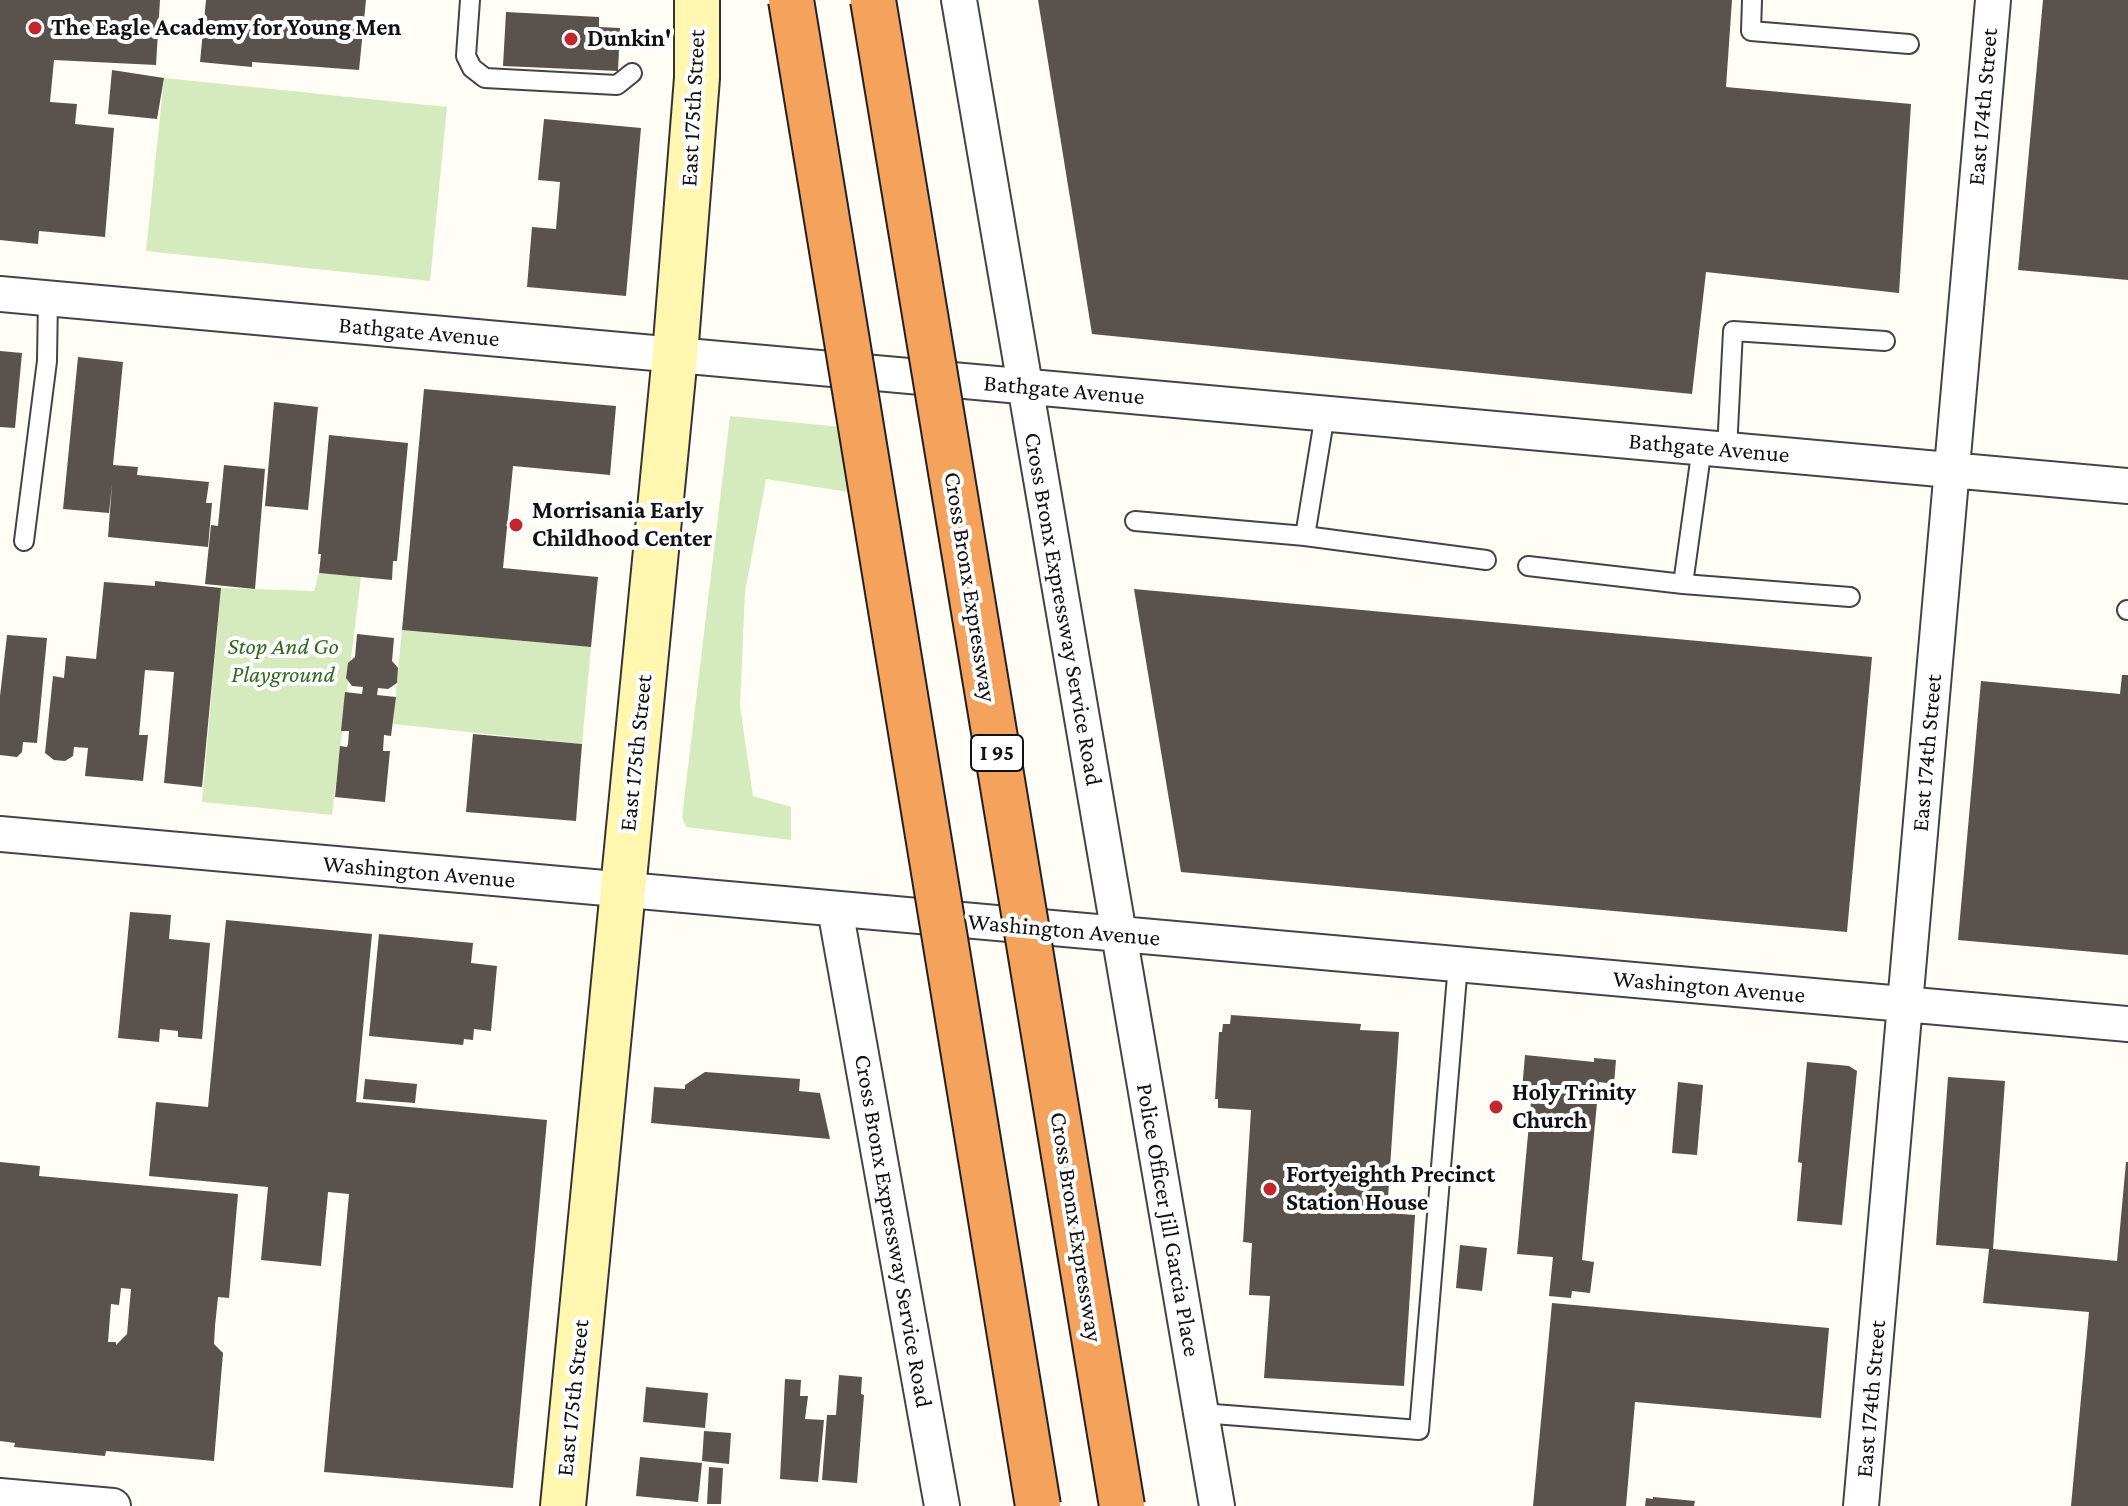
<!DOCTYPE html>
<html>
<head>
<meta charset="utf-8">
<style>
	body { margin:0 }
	canvas { display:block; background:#fffdf5 }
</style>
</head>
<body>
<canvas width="2128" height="1506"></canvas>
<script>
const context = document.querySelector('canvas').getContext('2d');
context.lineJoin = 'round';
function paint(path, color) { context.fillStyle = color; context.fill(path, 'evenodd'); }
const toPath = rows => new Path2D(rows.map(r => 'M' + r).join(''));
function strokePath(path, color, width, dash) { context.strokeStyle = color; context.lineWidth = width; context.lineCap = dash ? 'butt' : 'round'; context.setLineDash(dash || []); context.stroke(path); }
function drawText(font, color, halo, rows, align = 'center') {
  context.font = font + ' "Crimson Pro",serif'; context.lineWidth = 8; context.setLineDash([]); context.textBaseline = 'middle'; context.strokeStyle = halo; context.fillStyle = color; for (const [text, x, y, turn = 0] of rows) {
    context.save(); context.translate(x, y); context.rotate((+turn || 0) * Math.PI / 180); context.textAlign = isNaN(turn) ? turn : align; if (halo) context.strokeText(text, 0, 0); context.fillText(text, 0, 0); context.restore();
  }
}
const green = toPath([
	[164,78,447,107,430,281,146,251],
	[730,416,862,429,867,495,766,479,745,592,740,706,753,796,791,807,791,840,686,827,682,817],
	[319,573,361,577,332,815,202,802,221,588,314,591],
	[402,630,591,647,582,744,393,724]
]);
const building = toPath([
	[0,0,160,0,156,65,54,60,50,102,77,104,75,124,114,128,105,237,39,231,38,244,0,240],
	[206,0,366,0,359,70,252,62,252,67,200,62],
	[1038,0,1732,0,1726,87,1911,104,1899,293,1706,272,1692,394,1092,334],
	[2043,0,2128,0,2128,280,2018,270],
	[506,12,599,17,599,27,620,28,618,71,503,66],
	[112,70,164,78,157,119,108,114],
	[544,119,641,128,626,296,527,287,532,227,556,229,560,182,538,180],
	[0,351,22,353,15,428,0,427],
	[78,357,123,362,113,465,138,467,137,475,209,482,206,503,212,503,208,547,108,537,112,484,109,513,63,509],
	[424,389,616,406,610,475,513,466,503,568,598,577,591,647,402,630],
	[274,402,318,407,308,510,265,506],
	[329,435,408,443,397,561,393,561,392,580,319,573,321,554,318,554],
	[224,465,265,469,255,589,205,584,211,525,218,526],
	[155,581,221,588,202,787,164,783,174,672,145,670,139,735,148,735,143,781,85,776,88,748,74,747,73,756,65,761,54,760,45,753,53,676,64,678,66,656,96,659,104,582,155,586],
	[1134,589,1872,657,1847,932,1181,872],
	[357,634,394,638,392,661,398,668,397,683,388,689,378,688,377,695,396,697,391,736,384,735,383,751,390,751,385,802,335,797,340,746,347,747,348,744,349,731,341,731,345,692,362,694,363,687,352,686,346,678,348,663,355,657],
	[7,635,47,638,37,743,23,742,22,752,17,757,0,755,0,696],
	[2122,675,2128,675,2128,955,1958,940,1981,681,2120,694],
	[473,734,582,744,576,821,466,812],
	[130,912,171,915,169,939,210,943,202,1039,178,1037,178,1031,160,1029,159,1042,118,1038],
	[226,920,372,934,356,1102,547,1120,513,1488,324,1472,349,1194,328,1192,321,1266,261,1260,268,1187,149,1176,156,1102,208,1107],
	[379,934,473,943,471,963,497,966,491,1031,474,1029,473,1040,464,1039,463,1045,369,1036],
	[1231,1015,1361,1024,1360,1030,1399,1032,1387,1213,1415,1215,1404,1386,1264,1378,1270,1296,1249,1295,1252,1243,1243,1242,1251,1110,1218,1108,1218,1099,1215,1099,1219,1032,1222,1032,1223,1024,1230,1024],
	[1525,1055,1594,1062,1594,1058,1616,1060,1614,1084,1599,1082,1582,1260,1594,1262,1590,1293,1572,1291,1571,1298,1549,1296,1553,1257,1517,1254,1532,1091,1522,1090],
	[1807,1062,1849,1066,1857,1071,1842,1225,1797,1221,1802,1163,1798,1162],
	[705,1072,800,1079,799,1091,820,1093,830,1139,651,1123,654,1087,685,1089,685,1085],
	[1948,1077,2005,1081,1993,1249,2117,1261,2126,1162,2128,1162,2128,1506,2071,1506,2089,1312,1983,1303,1989,1249,1936,1245],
	[365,1079,417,1084,415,1103,363,1099],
	[1678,1082,1703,1085,1697,1155,1672,1153],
	[0,1162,40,1166,39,1176,238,1194,229,1298,218,1297,215,1326,214,1344,223,1353,214,1461,106,1451,105,1456,14,1447,15,1443,0,1441],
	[121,1288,131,1289,127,1334,116,1345,116,1342,108,1342,111,1304,119,1305],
	[1460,1245,1487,1248,1482,1291,1456,1288],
	[1552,1303,1829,1328,1821,1418,1635,1402,1626,1506,1533,1506],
	[839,1375,862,1377,861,1394,864,1395,857,1483,822,1480,827,1415,836,1415],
	[785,1379,801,1380,800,1396,808,1396,805,1419,824,1420,818,1482,780,1479],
	[646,1387,708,1393,705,1428,643,1422],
	[704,1431,731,1433,729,1464,702,1461],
	[640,1457,702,1463,698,1502,636,1496],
	[709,1467,723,1468,721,1504,707,1504],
	[1653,1497,1695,1501,1694,1506,1645,1506,1646,1498,1653,1499]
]);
const lane = toPath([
	[470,0,466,56,472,68,485,78,617,85,632,73],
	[1752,0,1751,31,1909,44],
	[1325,414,1305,536,1486,560],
	[1727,450,1733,331,1885,341],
	[1135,521,1305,536],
	[24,541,47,361,48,298],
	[1528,566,1683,584,1702,447],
	[1683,584,1850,597],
	[2127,610,2128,610],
	[1201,1413,1419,1430,1458,964]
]);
const street = toPath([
	[959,0,1217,1506],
	[0,294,2128,486],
	[0,834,2128,1024],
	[835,909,942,1506],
	[0,1496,113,1506],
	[1861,1506,1993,0]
]);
const secondary = toPath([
	[563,1506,675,355,697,78,697,0]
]);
const highwayBridge = toPath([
	[791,0,1038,1506],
	[873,0,1122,1506]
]);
const markers = [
	[35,28,8,"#c4262e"],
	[571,39,8,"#c4262e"],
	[516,525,8,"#c4262e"],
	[1496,1107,8,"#c4262e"],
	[1270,1189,8,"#c4262e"]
];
const shields = [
	[997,753,52]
];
const shieldNames = [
	["I 95",997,753]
];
const poiNames = [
	["The Eagle Academy for Young Men",51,28],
	["Dunkin'",587,39],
	["Morrisania Early",532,511],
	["Childhood Center",532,539],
	["Holy Trinity",1512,1093],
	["Church",1512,1121],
	["Fortyeighth Precinct",1286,1175],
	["Station House",1286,1203]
];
const streetNames = [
	["East 174th Street",1983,107,-85],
	["East 175th Street",693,108,-87],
	["Bathgate Avenue",419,332,5],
	["Bathgate Avenue",1064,390,5],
	["Bathgate Avenue",1709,448,5],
	["Cross Bronx Expressway",970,587,81],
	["Cross Bronx Expressway Service Road",1063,609,80],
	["East 175th Street",636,753,-84],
	["East 174th Street",1927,753,-85],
	["Washington Avenue",419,872,5],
	["Washington Avenue",1064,930,5],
	["Washington Avenue",1709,987,5],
	["Police Officer Jill Garcia Place",1168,1220,80],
	["Cross Bronx Expressway",1076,1227,81],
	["Cross Bronx Expressway Service Road",893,1231,80],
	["East 175th Street",573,1398,-84],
	["East 174th Street",1871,1399,-85]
];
const parkNames = [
	["Stop And Go",283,647],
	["Playground",283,675]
];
paint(green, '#d5ebbd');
paint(building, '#5a524d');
strokePath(lane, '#444', 22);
strokePath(street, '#444', 38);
strokePath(secondary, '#333', 48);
strokePath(lane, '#fff', 18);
strokePath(street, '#fff', 34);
strokePath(secondary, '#fff6b0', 44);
strokePath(highwayBridge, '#222', 48, []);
strokePath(highwayBridge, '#f5a25d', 44);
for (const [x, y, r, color] of markers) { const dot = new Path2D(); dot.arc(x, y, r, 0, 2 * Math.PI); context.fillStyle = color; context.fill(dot); strokePath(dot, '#fff', 3); }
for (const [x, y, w] of shields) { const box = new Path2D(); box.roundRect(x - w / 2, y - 18, w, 36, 6); context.fillStyle = '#fff'; context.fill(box); strokePath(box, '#111', 2); }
drawText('bold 22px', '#111', null, shieldNames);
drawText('bold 24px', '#111', '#fff', poiNames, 'left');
drawText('24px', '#111', '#fff', streetNames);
drawText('italic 24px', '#2f6b1f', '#fff', parkNames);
</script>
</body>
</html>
